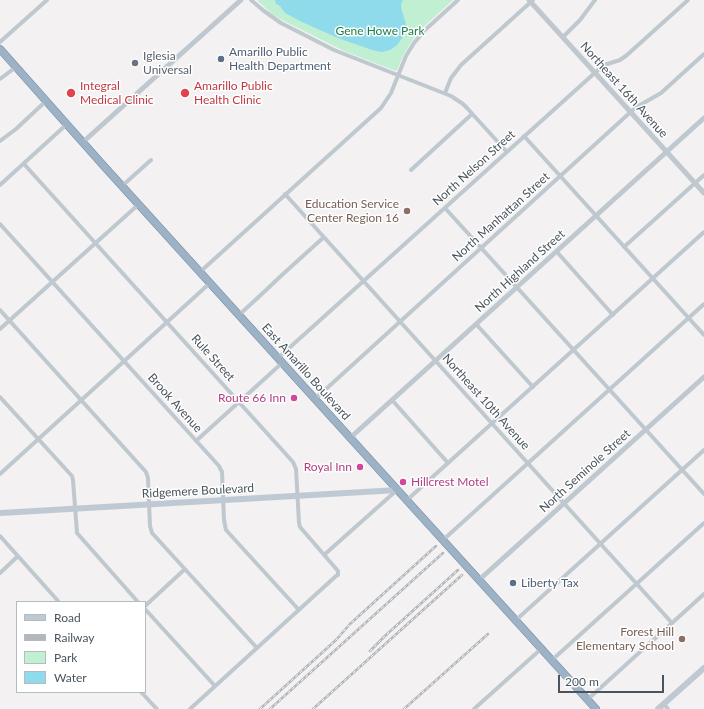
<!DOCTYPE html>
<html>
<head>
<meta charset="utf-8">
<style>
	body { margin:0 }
	#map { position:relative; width:704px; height:709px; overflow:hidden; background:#f3f1f1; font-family:Lato,sans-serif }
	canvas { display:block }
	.legend { position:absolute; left:16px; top:601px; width:130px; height:92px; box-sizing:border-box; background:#fff; border:1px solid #b6bbbf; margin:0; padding:5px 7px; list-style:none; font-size:12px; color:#49545e }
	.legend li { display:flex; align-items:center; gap:8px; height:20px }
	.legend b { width:20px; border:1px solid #b6bbbf }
	.scale { position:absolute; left:558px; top:675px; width:106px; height:18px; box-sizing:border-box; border:2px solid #49545e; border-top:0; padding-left:5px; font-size:12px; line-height:14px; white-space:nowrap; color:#49545e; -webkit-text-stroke:3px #fff; paint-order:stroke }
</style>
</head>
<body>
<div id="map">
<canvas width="704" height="709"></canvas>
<ul class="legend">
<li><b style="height:5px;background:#bfc9d4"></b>Road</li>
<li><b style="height:5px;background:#b3b6bb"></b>Railway</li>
<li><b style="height:11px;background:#c1efd2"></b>Park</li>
<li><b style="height:11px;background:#8fdaeb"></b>Water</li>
</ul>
<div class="scale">200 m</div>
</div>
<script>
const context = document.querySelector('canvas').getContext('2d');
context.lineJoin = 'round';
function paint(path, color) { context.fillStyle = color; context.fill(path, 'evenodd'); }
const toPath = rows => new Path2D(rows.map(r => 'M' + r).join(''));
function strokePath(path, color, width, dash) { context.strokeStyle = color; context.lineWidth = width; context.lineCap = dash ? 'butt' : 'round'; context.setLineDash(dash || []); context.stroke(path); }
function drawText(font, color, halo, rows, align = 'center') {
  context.font = font + ' Lato,sans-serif'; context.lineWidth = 3; context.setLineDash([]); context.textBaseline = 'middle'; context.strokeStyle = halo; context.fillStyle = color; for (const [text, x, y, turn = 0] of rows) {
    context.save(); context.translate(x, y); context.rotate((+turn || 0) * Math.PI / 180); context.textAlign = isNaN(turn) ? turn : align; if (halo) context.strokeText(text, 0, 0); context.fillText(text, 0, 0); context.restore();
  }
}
const green = toPath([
	[257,0,453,0,420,30,412,41,404,54,397,70,396,71,344,51,284,21,272,14]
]);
const water = toPath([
	[275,0,403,0,401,4,401,8,406,24,406,30,403,37,397,45,390,50,382,52,372,50,338,38,302,22,285,13,280,6,276,4]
]);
const minor = toPath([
	[251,0,264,11,281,23,334,50,451,96,463,104,467,108,507,152],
	[563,37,580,20,595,0],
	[0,42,47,0],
	[0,79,16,67],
	[445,93,451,78,461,65,533,0],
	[524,136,704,335],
	[0,141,16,129,46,101],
	[24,164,293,462,296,469,299,523,300,527,338,571,338,575,336,576,190,709],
	[411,170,472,114],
	[0,185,67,124],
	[122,186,151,160],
	[285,194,672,623],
	[445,208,704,494],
	[0,224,219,466,222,472,224,520,226,530,299,610],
	[624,247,704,175],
	[557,252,613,315],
	[200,272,381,108,391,93,406,56,414,43,425,30,458,0],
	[0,310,146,472,148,478,150,526,152,533,257,648],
	[239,315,264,292,283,274,324,237],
	[476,324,533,387],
	[0,329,139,204],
	[278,358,598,70,604,65,620,60,627,55,688,0],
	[0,397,72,476,73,480,77,533,138,602],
	[315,399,635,108,661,93,704,54],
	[392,400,448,463],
	[196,441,282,363],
	[0,474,210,283],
	[407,500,704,232],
	[0,536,59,602],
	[443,540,704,304],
	[324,555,397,490],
	[0,573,18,556],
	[145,606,185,569],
	[145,609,215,686],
	[516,620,704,450],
	[552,660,704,523],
	[141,692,157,709],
	[587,700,704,594],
	[664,704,668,709],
	[474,709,541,649]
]);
const tertiary = toPath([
	[529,0,704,193],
	[83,142,241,0],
	[350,438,704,118],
	[479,580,704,377]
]);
const secondary = toPath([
	[0,513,398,490],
	[658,709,704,668]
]);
const trunk = toPath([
	[0,49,102,164,596,709]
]);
const rail = toPath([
	[370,651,386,635,458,570],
	[260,709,336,640,350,624,361,614,436,546],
	[270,709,443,553],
	[313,709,462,575],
	[404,709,488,634]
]);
const markers = [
	[221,59,4,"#5c6f8a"],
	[135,63,4,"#6b7280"],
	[71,93,5,"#e0444e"],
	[185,93,5,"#e0444e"],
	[407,211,4,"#8d6e63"],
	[294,398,4,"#d1479c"],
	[360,467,4,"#d1479c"],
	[403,482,4,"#d1479c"],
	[513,583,4,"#5c6f8a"],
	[682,639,4,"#8d6e63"]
];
const parkNames = [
	["Gene Howe Park",380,31]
];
const serviceNames = [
	["Amarillo Public",229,52],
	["Health Department",229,66],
	["Liberty Tax",521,583]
];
const worshipNames = [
	["Iglesia",143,56],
	["Universal",143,70]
];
const healthNames = [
	["Integral",80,86],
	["Medical Clinic",80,100],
	["Amarillo Public",194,86],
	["Health Clinic",194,100]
];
const streetNames = [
	["Northeast 16th Avenue",624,90,48],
	["North Nelson Street",474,168,-42],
	["North Manhattan Street",501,217,-42],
	["North Highland Street",520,271,-42],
	["Rule Street",213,358,48],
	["East Amarillo Boulevard",306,372,48],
	["Northeast 10th Avenue",486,402,48],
	["Brook Avenue",175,403,48],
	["North Seminole Street",585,471,-42],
	["Ridgemere Boulevard",198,491,-3]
];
const educationNames = [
	["Education Service",399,204],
	["Center Region 16",399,218],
	["Forest Hill",674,632],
	["Elementary School",674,646]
];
const hotelNames = [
	["Route 66 Inn",286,398],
	["Royal Inn",352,467],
	["Hillcrest Motel",411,482,"left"]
];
paint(green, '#c1efd2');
paint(water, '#8fdaeb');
strokePath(trunk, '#758faa', 8);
strokePath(minor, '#bfc8cf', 4);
strokePath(tertiary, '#bfc8cf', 5);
strokePath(secondary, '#bfc9d4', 6);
strokePath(trunk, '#9eb2c6', 7);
strokePath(rail, '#b3b6bb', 2.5);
strokePath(rail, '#fff', 1, [3]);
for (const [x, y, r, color] of markers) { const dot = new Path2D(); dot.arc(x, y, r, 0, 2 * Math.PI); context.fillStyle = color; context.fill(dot); strokePath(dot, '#fff', 1.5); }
drawText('12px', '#1a7f4a', '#fff', parkNames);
drawText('12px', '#4e5e75', '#fff', serviceNames, 'left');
drawText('12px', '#5b616d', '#fff', worshipNames, 'left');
drawText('12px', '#be3a42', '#fff', healthNames, 'left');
drawText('12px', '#49545e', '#fff', streetNames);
drawText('12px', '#785e54', '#fff', educationNames, 'right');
drawText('12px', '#b23c85', '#fff', hotelNames, 'right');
</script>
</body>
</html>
